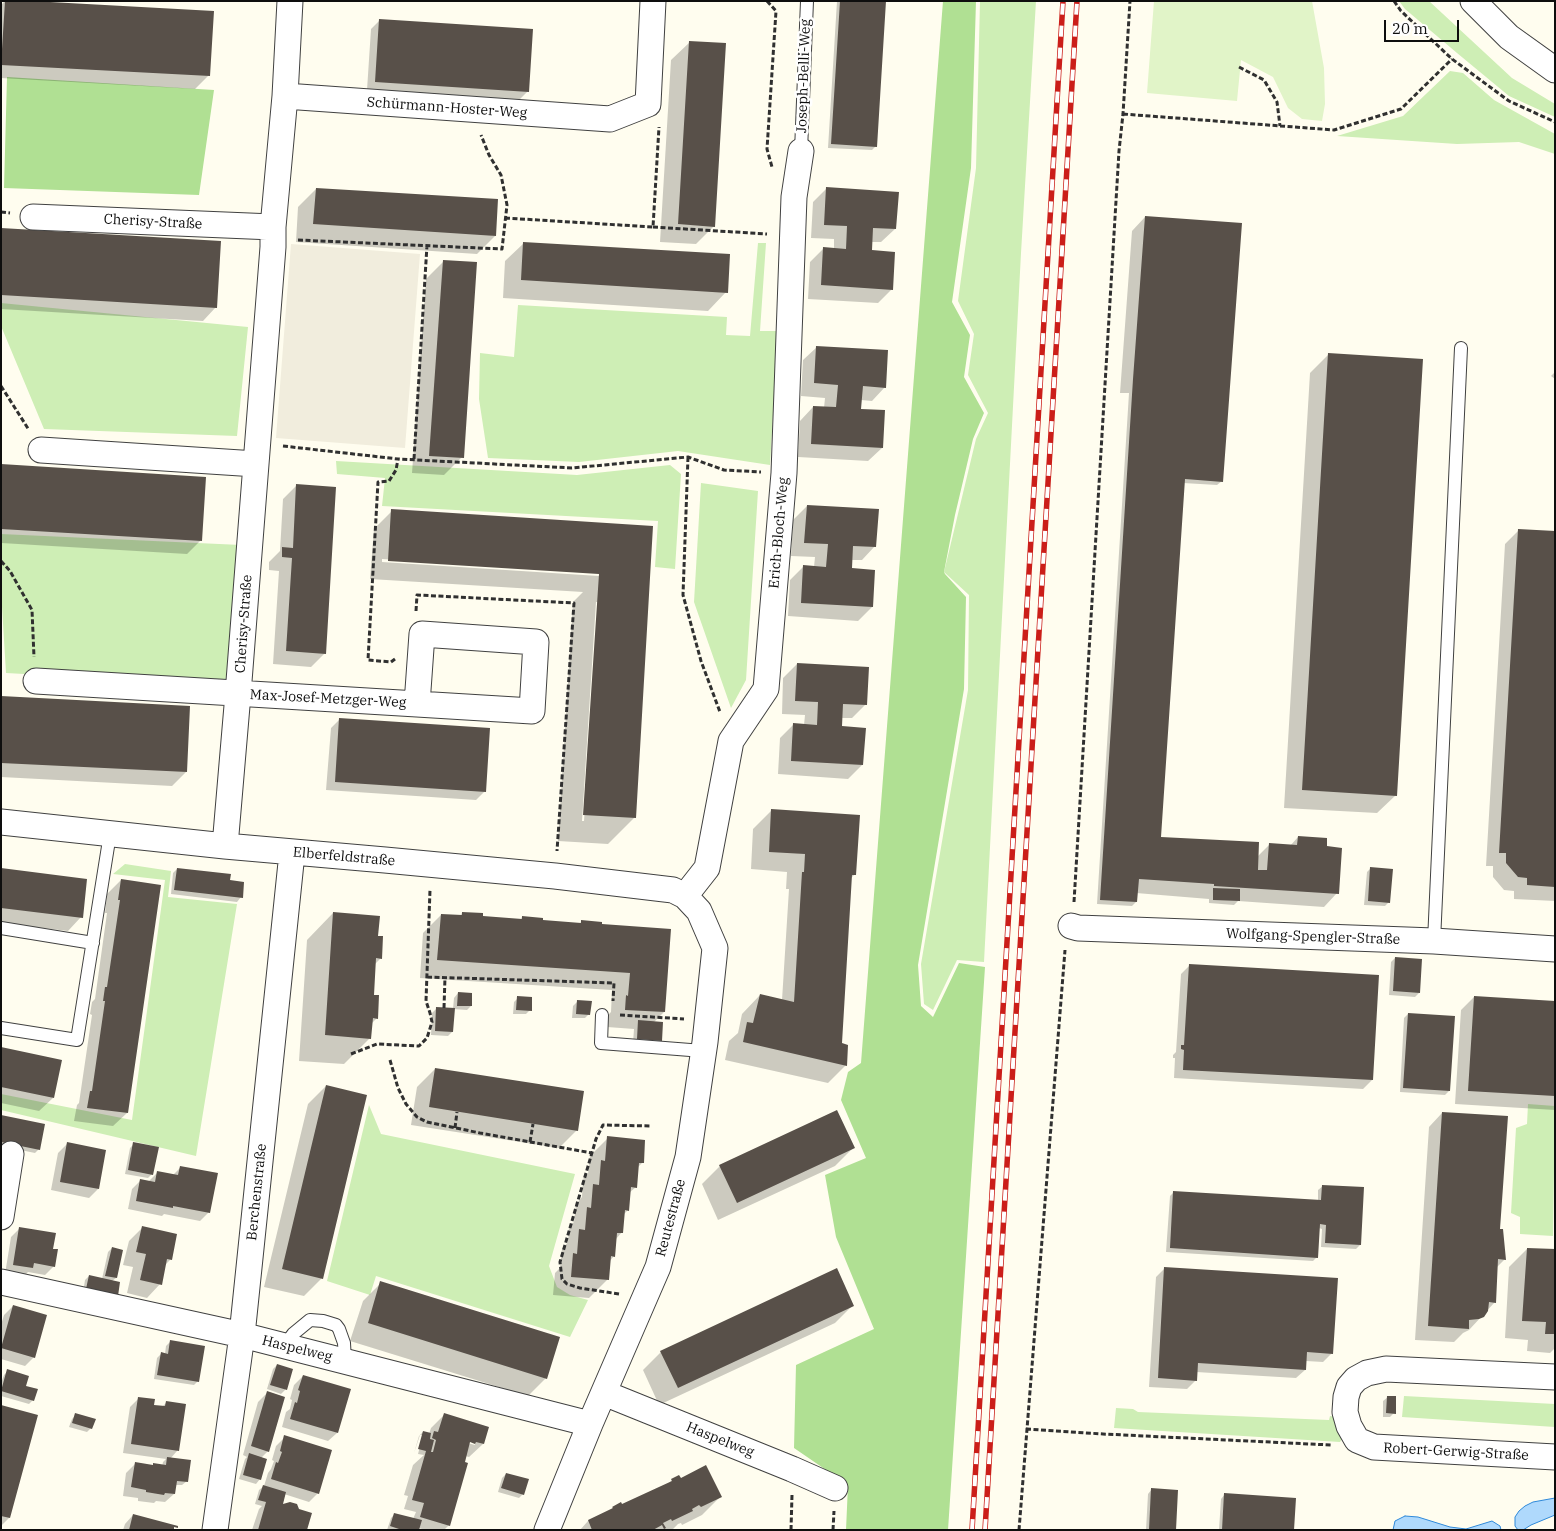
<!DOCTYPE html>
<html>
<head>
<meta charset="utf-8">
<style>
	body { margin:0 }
	#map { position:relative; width:1556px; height:1531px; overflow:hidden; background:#fffdef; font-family:"IBM Plex Serif",serif }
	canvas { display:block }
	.frame { position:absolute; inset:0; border:2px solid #0e0e0e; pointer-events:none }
	.scale { position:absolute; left:1384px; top:20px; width:75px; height:22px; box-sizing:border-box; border:2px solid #0e0e0e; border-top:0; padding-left:6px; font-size:15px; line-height:18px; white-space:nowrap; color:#0e0e0e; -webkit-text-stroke:4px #fff; paint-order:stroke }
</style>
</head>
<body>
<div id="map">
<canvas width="1556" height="1531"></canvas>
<div class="frame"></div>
<div class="scale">20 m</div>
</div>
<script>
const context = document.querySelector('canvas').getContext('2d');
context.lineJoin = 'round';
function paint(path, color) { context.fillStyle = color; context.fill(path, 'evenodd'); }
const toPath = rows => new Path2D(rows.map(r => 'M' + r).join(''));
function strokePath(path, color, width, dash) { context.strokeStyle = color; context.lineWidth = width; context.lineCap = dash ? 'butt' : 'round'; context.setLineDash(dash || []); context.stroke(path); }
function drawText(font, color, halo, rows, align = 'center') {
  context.font = font + ' "IBM Plex Serif",serif'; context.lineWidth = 5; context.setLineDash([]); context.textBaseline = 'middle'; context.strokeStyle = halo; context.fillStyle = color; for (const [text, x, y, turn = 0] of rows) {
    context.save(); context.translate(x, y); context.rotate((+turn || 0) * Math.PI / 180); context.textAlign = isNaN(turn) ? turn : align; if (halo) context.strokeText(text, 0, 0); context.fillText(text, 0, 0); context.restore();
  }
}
const green = toPath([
	[980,1,1036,1,1021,253,984,962,957,960,933,1010,924,1004,921,964,968,690,969,595,944,572,976,439,988,413,968,375,974,334,958,301,976,168],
	[1399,1,1429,1,1512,78,1555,104,1555,117,1509,96,1457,53,1405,9],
	[1450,71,1463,73,1494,100,1555,134,1555,154,1519,142,1457,144,1337,136,1403,116],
	[758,243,766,243,760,331,778,331,770,465,678,451,579,462,488,458,479,399,480,353,514,357,518,305,727,317,726,335,750,336],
	[1,303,248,327,237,436,44,429,1,326],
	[336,461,577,475,670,465,681,474,675,569,655,567,658,521,382,506,385,478,337,474],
	[701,483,758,491,746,680,731,708,694,602],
	[1,534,241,545,225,685,6,673,1,590],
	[125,864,171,871,168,897,237,904,196,1156,1,1110,1,1094,132,1120,165,880,113,874],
	[1528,1104,1555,1106,1553,1236,1520,1234,1520,1217,1511,1213,1516,1128,1527,1124],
	[369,1105,381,1134,575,1174,549,1266,557,1287,570,1295,588,1300,570,1337,376,1276,370,1295,327,1281],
	[1404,1396,1555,1404,1555,1427,1402,1417],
	[1116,1408,1133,1409,1138,1412,1329,1420,1330,1416,1335,1417,1344,1435,1340,1442,1114,1428]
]);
const forest = toPath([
	[943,1,976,1,971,168,952,302,970,335,964,377,984,413,973,439,955,515,944,572,945,574,966,597,964,689,918,965,921,1006,933,1017,959,963,985,967,948,1530,846,1530,848,1485,794,1448,796,1365,874,1329,836,1237,825,1175,866,1158,841,1100,848,1072,861,1063],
	[7,77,214,90,199,195,4,188]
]);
const pitch = toPath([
	[1154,1,1312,1,1324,68,1325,104,1322,121,1302,119,1288,108,1273,77,1241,60,1237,101,1147,93]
]);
const plaza = toPath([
	[291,244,420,254,405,448,276,438]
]);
const water = toPath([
	[1555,1498,1555,1515,1531,1525,1523,1530,1518,1530,1515,1526,1515,1517,1519,1511,1525,1506,1533,1502,1555,1498],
	[1405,1516,1418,1517,1450,1527,1466,1529,1492,1521,1500,1526,1501,1530,1393,1530,1395,1521,1405,1516]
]);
const shadow = toPath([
	[5,1,9,1,209,75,195,89,1,78,1,5],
	[837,1,884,1,876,146,872,150,828,148],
	[380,20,528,91,519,100,367,90,371,29],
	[690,42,714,226,696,244,660,242,671,60],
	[827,188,895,229,881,242,871,242,870,252,892,289,878,303,808,299,810,262,823,249,834,249,834,239,811,238,813,202],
	[316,189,495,236,477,254,296,242,298,207],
	[1145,217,1222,481,1217,485,1183,483,1160,838,1257,857,1269,845,1290,846,1298,837,1325,848,1337,893,1324,907,1238,901,1234,905,1209,903,1209,899,1136,893,1136,902,1132,906,1097,904,1129,393,1120,393,1132,231],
	[1,229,216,307,203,321,1,309],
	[524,243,726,292,708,311,503,298,505,261],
	[444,261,462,457,444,475,412,473,426,279],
	[817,347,885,387,872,401,861,400,860,410,882,448,868,461,798,457,800,421,813,407,824,408,825,398,801,396,803,360],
	[1328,355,1396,795,1377,813,1284,808,1310,373],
	[1555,372,1555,379,1551,376],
	[1,466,201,540,187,554,1,543],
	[297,485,325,653,311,667,273,664,279,571,269,570,269,562,280,551,283,499],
	[807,506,875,546,862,560,851,560,850,570,874,571,872,607,858,621,788,616,790,580,803,567,814,567,815,557,791,556,793,520],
	[392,511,652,528,634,818,608,844,558,841,573,602,583,592,370,579,374,529],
	[382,559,601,573,599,576,382,562],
	[596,602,598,602,584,821,582,821],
	[1519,530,1555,532,1555,901,1514,899,1514,891,1504,890,1493,877,1493,866,1486,866,1505,544],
	[797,664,866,704,852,718,841,718,841,727,862,765,848,779,778,774,780,738,794,724,804,725,805,715,782,714,783,678],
	[1,698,186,772,172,786,1,777],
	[340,719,485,791,476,800,326,790,331,728],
	[771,811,855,874,850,879,840,1044,846,1065,828,1083,725,1060,729,1041,738,1033,742,1014,760,995,782,1000,789,889,786,889,787,872,751,869,753,829],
	[1371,868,1389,902,1385,906,1364,905,1367,872],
	[177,869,229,881,241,897,237,902,171,894,173,873],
	[1,870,81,917,68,931,1,923],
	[121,880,127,1113,113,1126,74,1121,77,1105,79,1103,92,1015,90,1014,92,1002,95,999,107,913,105,913,107,894],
	[333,913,377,937,381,958,375,964,373,996,377,1018,371,1024,370,1038,344,1064,299,1061,307,940],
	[462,913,481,917,520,920,522,917,541,922,579,924,582,921,601,923,664,1012,654,1022,661,1040,657,1045,633,1043,634,1029,607,1027,608,1015,611,1012,612,990,420,978,423,933,441,915,460,916],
	[1395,958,1419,993,1415,997,1389,995,1391,962],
	[1190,965,1377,976,1372,1080,1363,1089,1174,1078,1175,1058,1173,1058,1173,1055,1176,1052,1181,974],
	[458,993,471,1006,467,1010,453,1009,452,1032,448,1036,431,1035,432,1013,437,1008,453,1009,454,998],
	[1474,997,1555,1002,1555,1110,1455,1104,1461,1010],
	[518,998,530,1010,526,1014,513,1014,514,1002],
	[577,1002,589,1014,585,1018,572,1018,573,1006],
	[1408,1014,1449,1091,1445,1095,1400,1092,1404,1018],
	[1,1048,53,1098,39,1111,1,1103],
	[435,1069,577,1130,559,1148,411,1125,417,1087],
	[326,1086,322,1278,304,1296,264,1287,308,1104],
	[1442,1113,1499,1230,1505,1259,1496,1268,1495,1302,1469,1330,1463,1333,1454,1342,1415,1340,1429,1127],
	[1,1116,39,1149,35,1153,1,1146],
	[608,1138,642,1163,637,1168,636,1187,629,1193,628,1210,623,1215,622,1232,616,1239,614,1256,609,1262,607,1280,589,1298,553,1295,555,1273,560,1268,562,1249,568,1242,569,1227,574,1222,576,1204,582,1197,583,1179,588,1174,590,1156],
	[67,1144,98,1189,89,1198,51,1190,58,1153],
	[134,1144,152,1174,148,1178,125,1174,130,1148],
	[853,1148,835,1166,718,1220,702,1184,720,1166],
	[181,1167,209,1212,200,1221,164,1214,162,1216,128,1209,132,1189,141,1180,148,1182,158,1172,173,1175],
	[1323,1186,1360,1245,1356,1249,1321,1247,1322,1229,1319,1228,1317,1257,1313,1261,1166,1252,1170,1196,1174,1192,1318,1201,1318,1190],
	[20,1228,52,1250,54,1266,45,1275,28,1272,23,1277,5,1274,11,1237],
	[142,1228,171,1259,165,1265,160,1284,147,1298,127,1293,133,1267,123,1265,129,1241],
	[112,1248,122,1250,116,1278,112,1281,83,1293,85,1280,89,1276,102,1279,108,1252],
	[1527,1249,1555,1251,1555,1348,1550,1353,1527,1351,1528,1340,1505,1338,1509,1267],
	[1165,1268,1332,1353,1323,1362,1306,1361,1305,1370,1296,1378,1196,1372,1196,1380,1187,1389,1149,1387,1156,1277],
	[381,1283,546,1378,528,1396,350,1341,363,1301],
	[853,1305,835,1323,659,1405,643,1370,661,1352],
	[13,1306,34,1357,25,1366,1,1359,1,1325,4,1315],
	[170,1342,198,1381,194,1385,154,1379,157,1358,161,1354,165,1354,166,1346],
	[277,1365,291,1370,285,1390,281,1394,267,1389,273,1369],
	[8,1371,25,1387,33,1400,29,1404,1,1396,1,1383,4,1375],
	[303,1376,337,1433,328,1441,282,1427,286,1412,290,1409,292,1400,290,1399,294,1385],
	[267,1393,268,1451,261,1458,260,1479,256,1484,239,1479,245,1459,247,1457,243,1455,258,1402],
	[1388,1397,1394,1413,1390,1417,1383,1417,1383,1401],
	[139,1398,153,1406,162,1407,167,1402,184,1405,177,1451,170,1459,187,1481,182,1485,175,1485,174,1494,165,1502,156,1501,154,1503,138,1501,138,1498,123,1496,126,1473,135,1464,162,1467,163,1462,166,1459,123,1453,130,1407],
	[1,1406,9,1518,1,1526],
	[76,1415,91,1428,87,1432,69,1427,72,1419],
	[444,1415,488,1427,483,1444,469,1457,465,1456,449,1525,444,1530,426,1530,418,1528,418,1530,387,1530,391,1518,395,1514,413,1519,416,1512,404,1509,408,1496,404,1495,413,1465,424,1455,418,1454,423,1435,420,1435,414,1453,419,1436,423,1432,429,1434,431,1428],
	[465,1439,475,1443,475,1445,464,1442],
	[285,1437,318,1493,309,1502,284,1494,281,1503,305,1530,252,1530,259,1509,262,1506,255,1504,259,1490,264,1486,268,1473,271,1469,274,1461,272,1460,276,1446],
	[506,1474,523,1494,519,1498,498,1492,502,1478],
	[680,1479,720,1497,702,1515,682,1525,681,1523,678,1524,672,1530,580,1530,588,1521,609,1511,613,1508,621,1506,667,1485,672,1480],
	[1152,1489,1174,1530,1146,1530,1148,1494],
	[1225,1494,1293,1530,1219,1530,1221,1499],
	[133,1515,172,1530,123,1530,125,1524]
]);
const building = toPath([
	[5,1,32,1,214,11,210,76,1,65],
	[840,1,886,1,877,147,831,144],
	[379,19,533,29,529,92,375,82],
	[689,41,726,43,715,227,678,224],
	[826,187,899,192,896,229,873,228,872,250,895,252,893,290,821,285,823,247,846,249,847,226,824,225],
	[316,188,498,199,496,236,313,224],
	[1145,216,1242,223,1223,482,1185,479,1161,837,1259,842,1258,870,1267,870,1269,843,1297,845,1298,836,1327,838,1327,846,1342,848,1339,894,1214,886,1214,884,1139,879,1137,902,1100,900,1133,379],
	[1,228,221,241,217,308,1,295],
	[523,242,730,254,728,293,521,280],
	[443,260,477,262,464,458,429,456],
	[816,346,888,350,886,388,863,386,861,409,885,410,883,448,811,444,813,406,836,407,838,385,814,383],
	[1328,353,1423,359,1397,796,1302,790],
	[1,464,206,477,202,541,1,529],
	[296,484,336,487,326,654,286,651,292,558,282,557,282,547,293,548],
	[807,505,879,509,876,547,853,546,852,568,875,570,873,607,801,603,803,565,826,567,828,544,804,543],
	[391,509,653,526,636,818,583,815,599,574,388,561],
	[1518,529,1555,531,1555,887,1527,885,1527,878,1518,877,1506,863,1506,853,1499,853],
	[797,663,869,667,867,705,843,704,842,726,866,728,863,765,791,761,793,723,817,725,818,702,795,701],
	[1,696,190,706,187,772,1,763],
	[339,718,490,728,486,792,335,782],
	[771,809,860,815,856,875,852,875,842,1043,848,1045,847,1066,743,1042,747,1022,753,1023,760,994,794,1002,802,872,804,872,805,854,769,852],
	[1370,867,1393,869,1390,903,1368,901],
	[1,868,87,879,83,918,1,908],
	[177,868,231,874,230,880,244,882,243,898,174,890],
	[121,879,161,885,128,1113,87,1108,90,1091,92,1091,105,1001,103,1001,105,987,107,987,120,900,118,900],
	[1213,888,1240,889,1240,901,1213,900],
	[333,912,380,916,378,936,383,936,382,959,376,958,374,995,379,995,378,1019,373,1018,371,1039,325,1035],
	[462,912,483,913,483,916,522,919,522,916,543,918,543,920,581,923,581,920,602,922,602,924,671,929,665,1012,625,1010,626,995,628,996,630,973,437,960,441,914,462,915],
	[1395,957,1422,959,1420,993,1393,991],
	[1189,964,1379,975,1373,1080,1183,1070,1184,1050,1181,1049,1181,1045,1184,1045],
	[458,992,472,993,472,1006,457,1006],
	[517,996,532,997,532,1011,516,1010],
	[1474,996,1555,1001,1555,1096,1468,1091],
	[577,1000,592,1001,590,1015,576,1014],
	[436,1007,455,1008,453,1032,435,1031],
	[1408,1013,1455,1016,1450,1091,1403,1088],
	[638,1020,663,1022,662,1041,637,1039],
	[1,1047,62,1060,54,1098,1,1087],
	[435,1068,584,1091,578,1131,429,1107],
	[326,1085,367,1095,323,1279,282,1269],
	[837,1110,855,1148,737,1203,719,1165],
	[1442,1112,1508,1116,1500,1229,1503,1229,1506,1260,1498,1259,1496,1303,1489,1302,1488,1311,1484,1317,1479,1319,1469,1320,1469,1329,1428,1326],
	[1,1115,45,1124,40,1150,1,1142],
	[607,1136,645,1140,644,1163,639,1163,637,1188,631,1187,629,1211,625,1210,623,1233,617,1233,615,1257,611,1256,609,1280,571,1277,573,1253,577,1254,579,1229,585,1230,587,1207,591,1208,593,1184,599,1185,601,1160,605,1161],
	[67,1142,106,1150,99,1189,60,1182],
	[133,1142,159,1147,153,1175,128,1170],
	[180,1166,218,1173,210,1213,173,1206,173,1208,136,1201,140,1179,155,1182,157,1171,178,1175],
	[1322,1185,1364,1187,1361,1245,1325,1243,1326,1225,1320,1224,1318,1258,1170,1248,1173,1191,1321,1200],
	[142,1226,177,1234,172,1260,167,1259,162,1285,140,1280,146,1254,136,1252],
	[19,1227,56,1233,53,1249,58,1249,55,1267,34,1263,33,1268,13,1265],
	[112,1247,123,1250,117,1278,105,1276],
	[1527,1248,1555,1249,1555,1334,1545,1334,1546,1322,1522,1321],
	[1164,1267,1338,1278,1333,1354,1307,1352,1306,1370,1198,1363,1197,1381,1158,1378],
	[837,1268,854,1306,678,1388,660,1351],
	[89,1275,120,1282,118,1296,86,1289],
	[380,1281,560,1337,547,1379,368,1323],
	[13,1305,47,1315,35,1358,1,1348],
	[170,1340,205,1346,199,1382,157,1375,161,1352,168,1354],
	[277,1364,293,1369,287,1390,270,1385],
	[7,1369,29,1376,26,1386,38,1389,34,1401,1,1391],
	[303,1375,351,1389,338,1433,290,1419,295,1402,297,1403,300,1391,298,1390],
	[267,1391,285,1397,269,1452,251,1446],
	[1387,1396,1396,1396,1396,1414,1386,1413],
	[138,1397,155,1399,154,1405,165,1406,166,1401,186,1404,179,1451,131,1444],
	[1,1405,38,1415,10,1518,1,1516],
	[75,1413,96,1419,92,1429,72,1423],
	[444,1413,489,1427,484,1444,476,1442,475,1444,470,1442,465,1462,468,1463,450,1526,420,1517,424,1503,412,1500,426,1451,418,1449,423,1431,431,1433,430,1439,434,1440,431,1452,433,1452,436,1440,432,1438,434,1431,438,1432],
	[284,1435,332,1450,319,1494,271,1479,276,1462,278,1463,282,1452,280,1451],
	[249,1453,267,1459,261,1480,243,1475],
	[167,1457,191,1460,188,1482,177,1481,175,1494,165,1493,164,1495,146,1492,146,1490,131,1487,135,1462,153,1465,153,1463,166,1465],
	[706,1465,722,1497,701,1507,699,1505,692,1509,693,1511,672,1521,671,1519,663,1523,666,1528,664,1529,662,1525,653,1530,592,1530,588,1520,613,1508,612,1507,621,1502,622,1504,672,1481,671,1479,679,1475,681,1478],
	[506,1473,529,1479,524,1495,501,1488],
	[263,1485,286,1492,283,1504,290,1502,297,1504,299,1509,312,1513,307,1530,258,1530,266,1502,258,1500],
	[1151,1488,1178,1490,1176,1530,1149,1530],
	[1224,1493,1296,1498,1294,1530,1222,1530],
	[394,1513,422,1520,419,1530,402,1530,390,1526],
	[133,1514,178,1526,178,1528,174,1527,174,1530,129,1530]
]);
const path = toPath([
	[767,1,776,11,767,149,772,167],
	[1394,1,1401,11,1452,59,1509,101,1555,122],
	[1239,67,1264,80,1277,102,1280,126],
	[1123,114,1334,130,1401,109,1452,59],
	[1,212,10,213],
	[505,218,653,227,659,127],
	[653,227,767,234],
	[298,240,502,249,507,205,501,175,489,155,481,135],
	[1,386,29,430],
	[283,446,398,459,572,468,688,457,724,470,761,472],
	[688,457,683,595,701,661,720,712],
	[414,459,427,245],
	[1,561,10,571,32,610,34,657],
	[416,611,417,595,574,603,557,851],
	[395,659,391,662,368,660,378,482,389,481,396,470,398,459],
	[1074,902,1119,151,1123,114,1130,1],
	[427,977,614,983,613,1001],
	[444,1008,445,977],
	[620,1015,684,1019],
	[351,1054,377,1044,419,1046,427,1038,432,1022,430,1013,426,1001,430,890],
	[390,1060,398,1088,406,1104,417,1117,427,1122,480,1133,592,1153],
	[455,1128,457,1112],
	[530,1142,533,1124],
	[619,1294,580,1288,567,1284,562,1279,560,1262,596,1139,603,1125,651,1126],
	[1026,1429,1103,1434,1331,1445],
	[791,1530,792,1495],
	[833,1530,834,1511],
	[1019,1530,1065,950]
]);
const lane = toPath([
	[801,151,807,1],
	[1,928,93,943],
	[1434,941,1461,348],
	[602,1015,601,1043,703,1051],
	[1,1028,77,1040,110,834],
	[284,1346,293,1334,310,1320,323,1321,336,1325,339,1329,344,1343,345,1361]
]);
const street = toPath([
	[1473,1,1509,37,1555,70],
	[285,96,610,119,648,104,653,1],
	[33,217,273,227],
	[41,450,256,464],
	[36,681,417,704,422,634,536,642,532,711,417,704],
	[1,822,225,846,385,860,555,876,673,890,685,896,699,911,715,948,705,1042,688,1157,658,1267,590,1424,547,1530],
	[225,846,238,694,273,247,273,227,285,96,290,1],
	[685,896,707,868,731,741,766,689,784,473,794,197,801,151],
	[1071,926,1078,928,1434,941,1555,949],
	[1,1217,11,1154],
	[1,1282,242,1335,590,1424],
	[1555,1377,1386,1369,1367,1373,1356,1379,1349,1387,1346,1397,1345,1412,1349,1426,1357,1440,1374,1447,1555,1457],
	[604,1393,792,1469,835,1488],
	[215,1530,242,1335,292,853]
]);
const rail = toPath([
	[972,1530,1063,1],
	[985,1530,1077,1]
]);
const streetNames = [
	["Joseph-Belli-Weg",804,76,-88],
	["Schürmann-Hoster-Weg",447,108,4],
	["Cherisy-Straße",153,222,3],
	["Erich-Bloch-Weg",779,533,-85],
	["Cherisy-Straße",244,624,-86],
	["Max-Josef-Metzger-Weg",328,699,3],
	["Elberfeldstraße",344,857,5],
	["Wolfgang-Spengler-Straße",1313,937,2],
	["Berchenstraße",257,1192,-84],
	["Reutestraße",671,1218,-75],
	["Haspelweg",297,1349,14],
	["Haspelweg",720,1440,22],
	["Robert-Gerwig-Straße",1456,1452,3]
];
paint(green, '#ceeeb5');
paint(forest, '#b0e093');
paint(pitch, '#e1f4c8');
paint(plaza, '#f1eddd');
paint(water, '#afd9fc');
strokePath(water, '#2f89d9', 1);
paint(shadow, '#0003');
paint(building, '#585049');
strokePath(lane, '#414141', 14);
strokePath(street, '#414141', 27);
strokePath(path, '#303030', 3, [5, 2.5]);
strokePath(lane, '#fff', 12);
strokePath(street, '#fff', 25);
strokePath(rail, '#cb1e19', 5.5);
strokePath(rail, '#fff', 4, [11]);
drawText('14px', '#0e0e0e', '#fff', streetNames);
</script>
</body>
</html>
